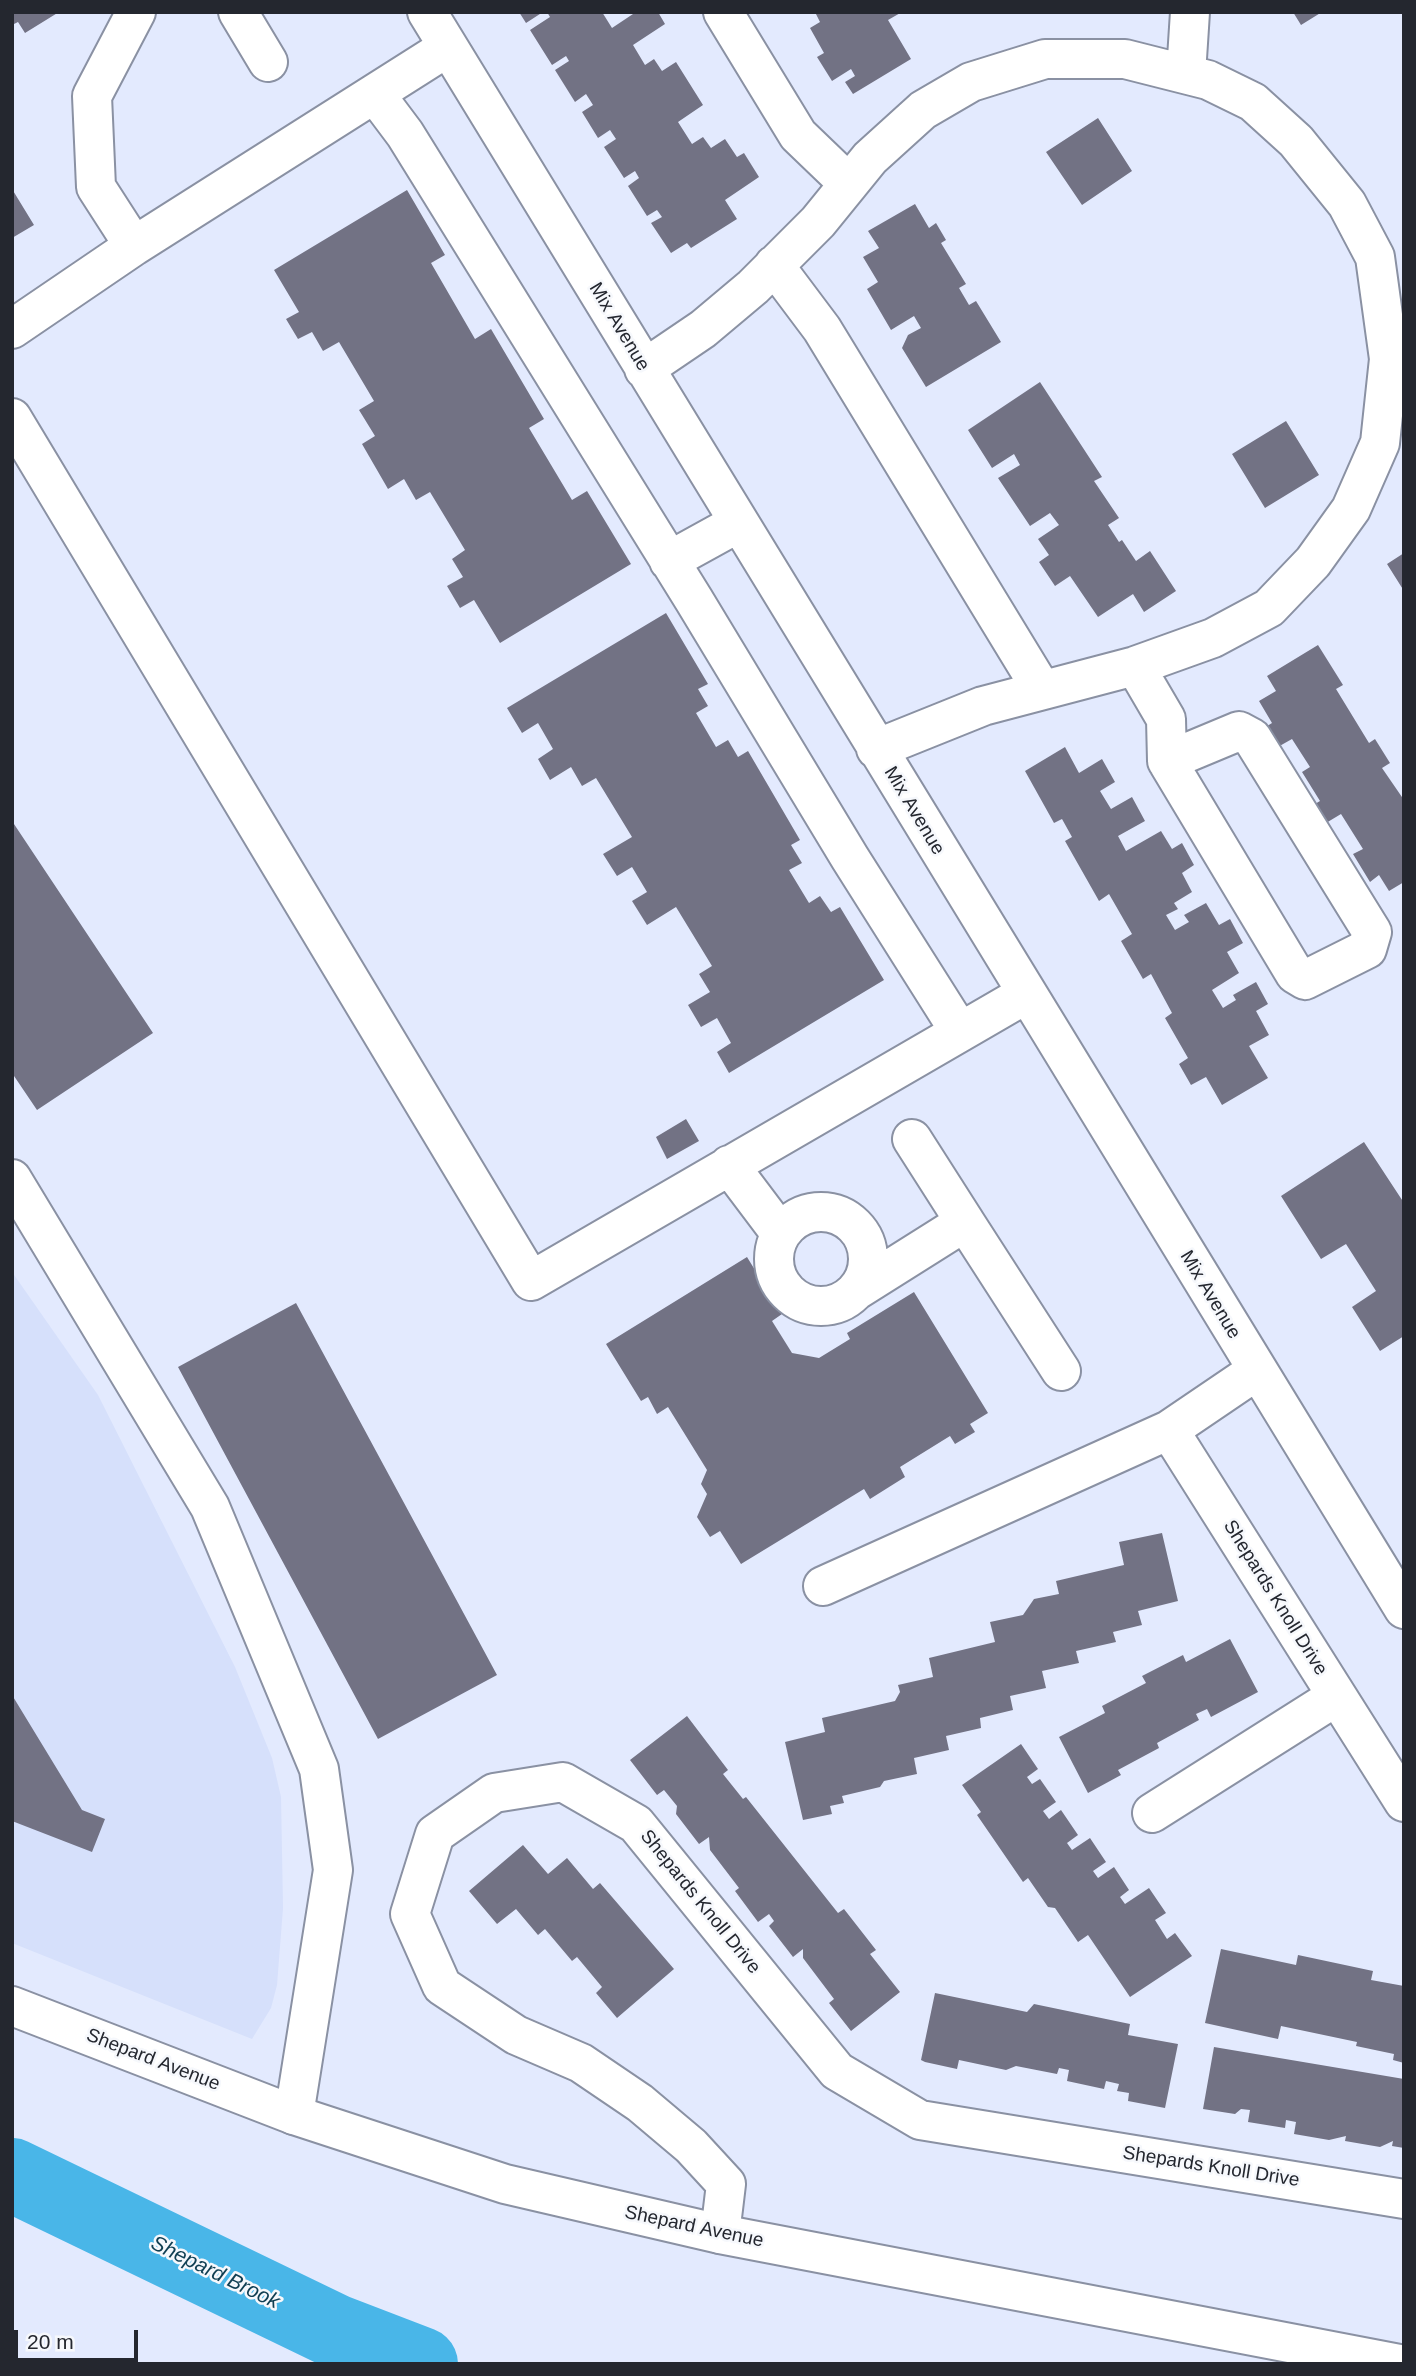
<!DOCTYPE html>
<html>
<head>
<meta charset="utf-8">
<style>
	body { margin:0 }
	#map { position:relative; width:1416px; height:2376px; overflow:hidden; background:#e3eafe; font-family:Arial,sans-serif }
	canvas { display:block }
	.frame { position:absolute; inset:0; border:14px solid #24272f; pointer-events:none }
	.scale { position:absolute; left:14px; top:2330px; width:124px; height:32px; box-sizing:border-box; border:4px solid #24272f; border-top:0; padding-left:9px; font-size:21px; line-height:24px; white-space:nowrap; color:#24272f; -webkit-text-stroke:5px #f6f8fc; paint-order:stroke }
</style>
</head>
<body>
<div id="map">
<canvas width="1416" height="2376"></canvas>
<div class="frame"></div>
<div class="scale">20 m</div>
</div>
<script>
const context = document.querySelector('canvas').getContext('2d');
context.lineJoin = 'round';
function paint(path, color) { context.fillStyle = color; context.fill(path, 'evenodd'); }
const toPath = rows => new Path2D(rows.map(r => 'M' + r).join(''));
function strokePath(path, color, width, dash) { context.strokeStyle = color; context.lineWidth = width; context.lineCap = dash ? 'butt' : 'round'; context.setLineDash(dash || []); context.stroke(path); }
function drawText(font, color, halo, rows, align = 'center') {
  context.font = font + ' Arial,sans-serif'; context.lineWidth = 5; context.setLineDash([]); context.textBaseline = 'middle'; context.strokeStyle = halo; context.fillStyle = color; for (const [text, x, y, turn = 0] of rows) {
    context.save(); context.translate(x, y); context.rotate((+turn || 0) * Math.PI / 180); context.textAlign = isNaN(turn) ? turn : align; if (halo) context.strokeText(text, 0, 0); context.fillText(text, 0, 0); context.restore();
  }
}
const built = toPath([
	[12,1272,98,1395,235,1667,272,1758,281,1797,283,1908,277,1985,271,2008,252,2039,12,1943]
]);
const river = toPath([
	[12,2175,335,2331,421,2364]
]);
const building = toPath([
	[12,12,59,12,25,33,18,22,12,25],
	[519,12,543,12,526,23],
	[547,12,602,12,612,28,636,12,658,12,665,24,633,45,645,65,654,59,662,71,676,62,703,105,678,122,692,144,703,137,711,148,725,139,737,157,744,153,759,177,725,200,737,219,691,248,687,243,671,253,651,223,662,217,657,210,647,216,628,186,639,178,635,171,624,178,604,147,616,139,610,130,598,138,582,112,593,105,586,94,575,102,555,70,569,61,566,56,552,65,530,30,550,17],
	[815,12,902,12,888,20,911,59,853,94,845,82,855,76,851,69,832,81,817,57,824,53,810,28,820,22],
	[1293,12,1322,12,1301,25],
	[1098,118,1132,171,1082,205,1046,152],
	[12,189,34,225,12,238],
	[407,190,445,255,431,263,475,339,491,329,544,419,529,428,572,500,587,491,631,564,500,643,474,600,460,608,447,586,463,577,452,559,465,550,430,492,416,500,404,479,388,489,362,444,375,436,359,410,374,401,339,342,323,351,312,332,298,339,286,319,299,312,274,270],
	[915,204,929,228,936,223,946,240,941,243,966,284,959,288,969,305,976,301,1001,342,926,387,902,348,908,335,921,328,914,316,891,330,867,289,878,282,863,257,879,248,868,231],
	[1040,382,1102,477,1094,481,1119,518,1108,525,1119,542,1122,540,1136,561,1150,551,1176,591,1144,612,1133,594,1098,617,1070,576,1055,586,1039,562,1049,555,1038,539,1059,525,1050,513,1030,526,998,478,1020,465,1014,454,992,468,968,430],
	[1286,421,1319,475,1265,508,1232,454],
	[1404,553,1404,591,1387,564],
	[666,613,708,684,698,689,708,706,696,713,716,747,728,740,738,757,748,751,800,840,791,845,802,863,789,870,809,903,820,896,831,912,840,907,884,980,729,1073,717,1052,731,1043,717,1018,701,1027,688,1005,710,992,699,974,712,966,676,907,647,925,632,901,647,892,632,867,617,876,603,854,632,837,596,778,582,786,571,767,550,780,538,759,553,749,538,723,522,733,507,708],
	[1318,645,1343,685,1336,689,1369,743,1375,739,1390,763,1382,768,1404,800,1404,882,1389,891,1379,875,1370,882,1353,854,1363,849,1341,814,1326,823,1315,804,1320,801,1302,772,1310,767,1292,739,1276,748,1264,728,1272,723,1259,701,1276,691,1267,676],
	[1065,747,1079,773,1102,759,1115,782,1100,791,1111,809,1132,797,1145,821,1118,836,1126,851,1161,831,1172,849,1182,843,1194,865,1182,873,1192,892,1174,903,1178,909,1166,915,1175,930,1189,922,1184,915,1206,903,1219,925,1230,919,1243,943,1227,952,1239,973,1212,990,1223,1008,1236,1000,1233,995,1256,982,1268,1004,1256,1011,1269,1035,1249,1046,1268,1078,1222,1105,1206,1077,1191,1085,1179,1064,1188,1058,1165,1018,1172,1013,1151,974,1143,979,1121,941,1132,934,1109,894,1099,901,1065,841,1072,837,1062,819,1054,823,1025,771],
	[12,821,153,1033,37,1110,12,1073],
	[686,1119,699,1141,667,1159,656,1137],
	[1364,1142,1404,1203,1404,1336,1380,1351,1352,1307,1376,1291,1346,1244,1321,1259,1281,1196],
	[747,1257,782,1314,772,1321,792,1353,819,1358,850,1339,847,1333,914,1292,988,1413,970,1424,975,1432,955,1444,950,1436,900,1467,905,1477,870,1499,864,1489,741,1564,720,1531,710,1537,697,1517,707,1494,701,1484,707,1470,668,1407,657,1414,648,1397,641,1401,606,1344],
	[296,1303,497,1675,378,1739,178,1367],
	[1162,1533,1178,1601,1138,1611,1142,1625,1113,1632,1116,1642,1076,1651,1079,1663,1042,1671,1046,1688,1010,1696,1013,1710,980,1718,981,1728,946,1736,949,1750,914,1758,917,1774,884,1781,880,1787,842,1796,844,1803,830,1806,832,1814,803,1820,785,1742,825,1732,822,1718,895,1701,900,1692,898,1685,933,1677,929,1658,995,1642,990,1622,1023,1615,1034,1599,1059,1594,1056,1581,1124,1565,1119,1542],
	[1230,1639,1258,1692,1211,1717,1207,1709,1196,1714,1199,1720,1157,1743,1159,1748,1118,1770,1121,1775,1088,1793,1059,1737,1105,1713,1102,1706,1146,1683,1142,1676,1183,1655,1186,1662],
	[12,1695,82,1810,105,1819,92,1852,12,1821],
	[687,1716,728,1770,723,1774,743,1799,746,1797,838,1913,844,1909,876,1950,870,1954,900,1992,851,2031,829,2003,834,1999,803,1958,803,1949,793,1957,769,1926,774,1921,769,1914,758,1922,735,1891,739,1888,710,1850,709,1837,699,1844,676,1814,677,1806,664,1790,657,1795,630,1760],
	[1021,1744,1038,1769,1027,1777,1032,1784,1040,1779,1056,1802,1043,1811,1049,1819,1061,1810,1078,1835,1067,1843,1072,1850,1090,1838,1106,1862,1093,1871,1098,1878,1114,1867,1129,1890,1120,1897,1125,1904,1149,1888,1166,1913,1155,1920,1167,1939,1175,1933,1192,1956,1130,1997,1088,1935,1078,1942,1055,1908,1048,1907,1028,1878,1023,1882,977,1815,981,1812,962,1785],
	[523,1845,548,1874,567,1858,593,1889,600,1883,674,1969,617,2018,596,1993,602,1987,577,1957,572,1961,545,1929,538,1935,516,1909,497,1924,469,1891],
	[1221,1949,1296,1965,1298,1955,1373,1971,1371,1980,1404,1986,1404,2063,1393,2060,1394,2054,1356,2046,1357,2042,1281,2026,1278,2039,1205,2023],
	[935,1993,1027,2012,1034,2004,1130,2024,1128,2035,1178,2044,1165,2108,1128,2101,1129,2093,1117,2091,1119,2084,1106,2081,1104,2089,1067,2081,1069,2070,1059,2068,1057,2074,1016,2066,1006,2070,959,2060,957,2069,925,2062,921,2060],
	[1214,2047,1404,2079,1404,2148,1392,2146,1393,2141,1380,2147,1345,2141,1346,2136,1329,2140,1294,2134,1296,2122,1286,2120,1285,2128,1248,2122,1250,2110,1241,2109,1235,2114,1203,2109]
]);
const minor = toPath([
	[136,12,92,96,96,187,134,246,448,47],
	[238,12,268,62],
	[427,12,1404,1609],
	[723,12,798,135,849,184],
	[1186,74,1190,12],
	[375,94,405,134,694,600,850,858,960,1032],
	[774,265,822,329,1042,690],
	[12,329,134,246],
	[644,369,703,329,753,287,818,222,870,158,923,110,971,82,1045,59,1125,59,1208,80,1253,102,1296,141,1347,204,1375,257,1389,359,1380,443,1351,509,1313,562,1269,608,1213,638,1135,666,983,706,876,749],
	[12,418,531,1281,1026,994],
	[669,561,738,523],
	[1135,666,1166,719,1167,761,1295,974,1305,980,1367,949,1372,932,1252,738,1239,731,1167,761],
	[729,1165,781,1234],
	[12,1179,210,1507,319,1769,333,1870,294,2115],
	'774 1259a47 47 0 1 1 94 0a47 47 0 1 1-94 0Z',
	[965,1222,1061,1371],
	[857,1290,965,1222,912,1139],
	[1256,1371,1169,1430,1404,1802],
	[823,1586,1169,1430],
	[1152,1813,1337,1696],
	[720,2234,726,2184,691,2146,640,2103,581,2063,516,2035,442,1986,410,1914,435,1834,494,1793,563,1782,636,1824,837,2071,920,2120,1404,2199]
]);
const major = toPath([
	[12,2006,294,2115,505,2184,720,2234,1399,2364]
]);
const streetNames = [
	["Mix Avenue",619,327,59],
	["Mix Avenue",914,811,59],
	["Mix Avenue",1210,1295,59],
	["Shepards Knoll Drive",1275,1598,58],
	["Shepards Knoll Drive",700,1902,51],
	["Shepard Avenue",153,2060,21],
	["Shepards Knoll Drive",1211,2167,9],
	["Shepard Avenue",694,2227,12]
];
const waterNames = [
	["Shepard Brook",215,2273,26]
];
paint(built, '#d6e0fb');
strokePath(river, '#49b6e8', 74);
paint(building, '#727284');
strokePath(minor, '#8a91a3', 42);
strokePath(major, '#8a91a3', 42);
strokePath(minor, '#fff', 38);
strokePath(major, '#fff', 38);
drawText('19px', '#24272f', '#f6f8fc', streetNames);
drawText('italic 21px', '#103f53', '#f6f8fc', waterNames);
</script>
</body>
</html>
